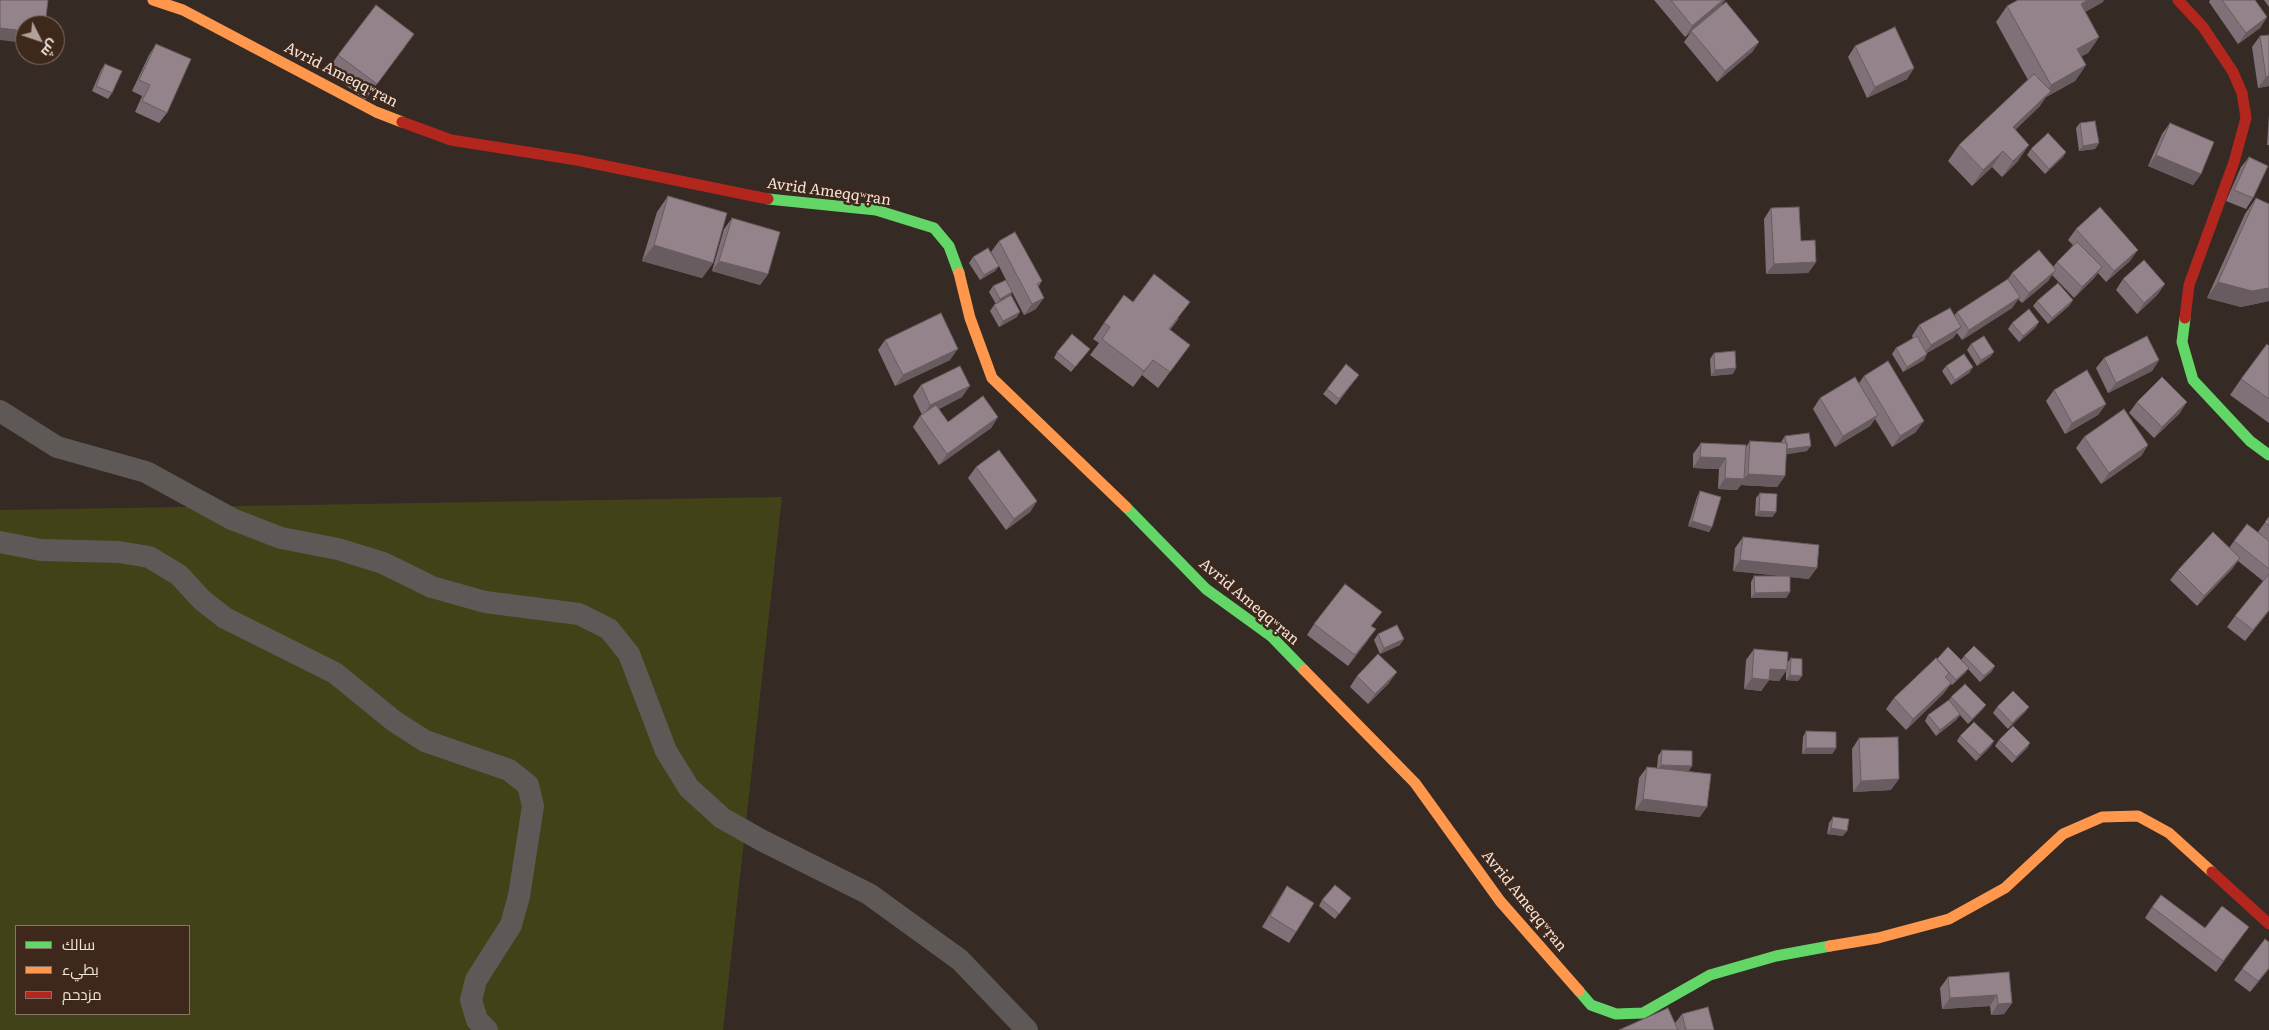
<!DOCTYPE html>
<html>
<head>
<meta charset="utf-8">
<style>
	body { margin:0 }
	#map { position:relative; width:2269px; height:1030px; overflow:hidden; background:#362a24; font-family:Literata,Cairo,serif }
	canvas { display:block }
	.legend { position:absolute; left:15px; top:925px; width:175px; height:90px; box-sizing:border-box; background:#3e281c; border:1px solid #867368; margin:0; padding:6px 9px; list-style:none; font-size:15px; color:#f2e3db }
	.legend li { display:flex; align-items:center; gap:10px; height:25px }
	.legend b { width:25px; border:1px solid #867368 }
	.north { position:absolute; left:15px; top:15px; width:50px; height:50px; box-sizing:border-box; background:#3e281c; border:1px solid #867368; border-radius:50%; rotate:131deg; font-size:14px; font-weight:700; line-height:20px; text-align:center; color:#f2e3db }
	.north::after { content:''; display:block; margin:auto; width:18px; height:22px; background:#b0a29b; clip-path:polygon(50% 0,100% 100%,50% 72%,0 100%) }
</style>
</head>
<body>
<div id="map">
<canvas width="2269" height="1030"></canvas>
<ul class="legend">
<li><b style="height:6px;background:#63d668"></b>سالك</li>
<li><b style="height:6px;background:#ff974d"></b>بطيء</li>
<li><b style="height:6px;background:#b3261e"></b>مزدحم</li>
</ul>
<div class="north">ش</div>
</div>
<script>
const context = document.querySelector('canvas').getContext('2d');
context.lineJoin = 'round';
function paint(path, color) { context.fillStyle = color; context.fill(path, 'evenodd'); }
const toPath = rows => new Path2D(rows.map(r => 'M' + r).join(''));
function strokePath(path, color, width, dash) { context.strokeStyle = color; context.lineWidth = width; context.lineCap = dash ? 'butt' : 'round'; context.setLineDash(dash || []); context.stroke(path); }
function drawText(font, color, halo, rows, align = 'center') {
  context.font = font + ' Literata,serif'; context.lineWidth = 5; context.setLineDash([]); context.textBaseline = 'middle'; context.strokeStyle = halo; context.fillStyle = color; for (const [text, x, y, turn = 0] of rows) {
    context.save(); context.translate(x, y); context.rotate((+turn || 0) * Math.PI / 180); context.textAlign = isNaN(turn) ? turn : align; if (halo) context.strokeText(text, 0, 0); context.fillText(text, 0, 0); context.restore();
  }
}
const green = toPath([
	[782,497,723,1030,0,1030,0,510],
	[16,926,189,926,189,1014,16,1014]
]);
const street = toPath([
	[0,411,57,447,146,472,232,519,281,538,338,549,383,563,432,587,485,602,579,614,609,629,629,654,666,751,689,788,722,818,761,840,869,894,960,960,1027,1030],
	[0,542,41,550,119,552,149,557,179,575,202,600,225,618,335,673,394,721,425,741,509,770,528,785,533,806,519,896,511,925,476,980,471,1000,477,1020,487,1030]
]);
const fast = toPath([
	[768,199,876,210,934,228,949,246,959,273],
	[2185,318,2182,342,2193,380,2250,441,2269,455],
	[1126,507,1206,589,1271,636,1304,670],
	[1579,991,1591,1005,1616,1014,1643,1013,1710,975,1776,956,1830,946]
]);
const slow = toPath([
	[153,0,183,10,376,112,402,122],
	[959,273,970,318,992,378,1126,507],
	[1304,670,1415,783,1500,901,1579,991],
	[1830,946,1878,938,1949,919,2005,888,2063,834,2102,817,2138,816,2169,833,2212,872]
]);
const jam = toPath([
	[2178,0,2203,27,2233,72,2242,93,2246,118,2234,162,2189,285,2185,318],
	[402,122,451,140,577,160,768,199],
	[2212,872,2269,924]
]);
const wall = toPath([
	[1654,0,1725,0,1721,5,1759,42,1752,52,1717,82,1684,42,1691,32,1685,37],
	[2210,0,2255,0,2267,17,2260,28,2238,44,2209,2],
	[2264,0,2269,0,2269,7],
	[2103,2,2085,12,2099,37,2088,53,2081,56,2086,65,2075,81,2046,97,2039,107,2015,130,2018,161,2002,177,1992,167,1972,186,1948,161,1959,145,2028,80,1996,22,2007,6],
	[414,34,365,100,327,71,338,55],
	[2269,35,2269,86,2258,88,2252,47,2260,36],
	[156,44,167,113,159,123,135,112,142,96,132,91,149,55],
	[1855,46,1914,68,1907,79,1867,98,1848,57],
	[105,64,112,93,108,99,92,91,101,70],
	[2269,114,2269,145,2267,145],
	[2080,123,2099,143,2095,149,2079,151,2076,128],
	[2170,123,2201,174,2193,185,2148,166,2162,134],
	[2031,149,2066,152,2063,157,2045,174,2027,155],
	[2249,157,2253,198,2246,209,2226,201,2241,167],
	[668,196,713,263,702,278,642,261,657,212],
	[2256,198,2269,204,2269,301,2241,307,2207,298,2245,214],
	[1771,208,1801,241,1816,262,1808,273,1766,274,1764,219],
	[732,218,768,274,760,285,712,271,724,229],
	[2076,229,2130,261,2106,282,2098,273,2094,278,2074,298,2052,275,2048,281,2022,303,2018,299,2012,308,1962,340,1957,333,1953,338,1927,353,1924,360,1903,372,1892,354,1896,348,1913,338,1912,336,1919,325,1954,316,1957,312,2008,279,2012,273,2053,267,2057,262,2073,245,2068,240],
	[999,241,1042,281,1038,287,1036,309,1024,315,1012,292,1010,296,1017,317,999,327,990,311,994,305,996,304,989,292,993,286,1008,284,999,266,995,271,980,280,969,263,973,257,998,264,991,252],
	[2123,279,2165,284,2157,295,2137,314,2116,290],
	[2073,300,2069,306,2048,324,2033,306,2037,301],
	[1133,302,1179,318,1170,330,1190,345,1158,388,1142,375,1133,387,1090,355,1099,343,1093,339,1104,323],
	[2039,322,2035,328,2019,342,2008,329,2012,323],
	[885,340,950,360,895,386,878,350],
	[1971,344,1994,352,1990,357,1977,366,1967,350],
	[2269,346,2269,423,2230,395,2241,379],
	[1090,349,1071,372,1054,358,1057,352],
	[1714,353,1733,374,1711,376,1710,359],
	[2104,358,2159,360,2152,371,2108,393,2096,368],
	[1946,366,1973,367,1969,373,1951,385,1942,371],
	[1864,376,1916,432,1892,447,1875,419,1870,426,1835,447,1813,409,1820,398,1859,383],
	[1355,380,1336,405,1323,394,1327,389],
	[921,385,962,397,939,409,948,422,998,417,991,428,939,465,913,427,920,416,922,415,913,396],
	[2054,390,2106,404,2098,415,2065,434,2046,401],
	[2137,402,2180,413,2154,438,2129,413],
	[1785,436,1807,451,1786,454,1785,476,1777,487,1741,485,1737,490,1718,489,1719,469,1693,468,1693,454,1701,443,1746,447,1750,441,1781,443,1781,442],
	[2084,437,2148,445,2141,456,2101,484,2076,448],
	[976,467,1037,501,1030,512,1006,530,968,478],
	[1700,491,1712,527,1709,532,1688,526,1697,497],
	[1760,493,1776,512,1772,517,1755,516,1756,498],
	[2269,517,2269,611,2245,641,2227,627,2235,616,2263,581,2238,561,2232,569,2197,606,2170,580,2178,570,2229,548,2234,541,2258,532],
	[1743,537,1809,579,1790,577,1790,592,1786,598,1751,598,1751,582,1754,576,1782,576,1733,571,1735,548],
	[1314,624,1368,640,1348,666,1307,635],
	[1378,634,1400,645,1380,654,1374,640],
	[1754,649,1787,663,1791,658,1802,676,1798,681,1786,680,1786,670,1779,681,1769,680,1761,691,1744,689,1746,660],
	[1964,656,1995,666,1991,672,1980,682,1968,669,1965,673,1952,685,1951,684,1943,694,1906,730,1886,709,1894,698,1937,659,1961,660],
	[1357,676,1389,683,1368,704,1350,687],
	[1951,697,1986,705,1982,710,1968,724,1960,715,1956,720,1936,736,1925,721,1928,715,1949,700],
	[1997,707,2029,707,2025,712,2008,729,1993,713],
	[1806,731,1836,748,1832,754,1802,754,1803,737],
	[1960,736,1994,741,1990,747,1976,761,1957,741],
	[1859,738,1891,790,1853,792,1852,749],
	[1999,740,2030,743,2027,748,2012,763,1995,746],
	[1662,750,1692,766,1688,772,1700,817,1635,810,1639,778,1647,767,1657,768,1658,756],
	[1833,817,1843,836,1827,834,1829,823],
	[1287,886,1296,932,1289,943,1262,927,1280,897],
	[1351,898,1335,919,1319,906,1322,900],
	[2152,907,2205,928,2241,938,2216,972,2145,918],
	[2269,942,2269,969,2250,992,2234,980,2242,969],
	[2009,972,2012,1003,2004,1014,1991,1015,1990,1006,1942,1009,1940,988,1948,977],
	[1682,1014,1714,1030,1619,1030,1675,1023]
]);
const shadedWall = toPath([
	[1723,0,1725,0,1721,6,1685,37,1692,26],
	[2088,0,2104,0,2103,2,2069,20,2081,4],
	[2267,17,2260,28,2238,44,2246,33],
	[0,28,25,31,25,43,0,40],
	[414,34,403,50,365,100,377,84],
	[2099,37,2088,53,2066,65,2077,49],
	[1759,42,1752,52,1717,82,1725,71],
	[2086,65,2075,81,2046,97,2039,107,2001,143,2013,127,2039,101,2051,85],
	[1914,68,1907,79,1867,98,1875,87],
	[2269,76,2269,86,2258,88,2266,77],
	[2099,143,2095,149,2079,151,2083,146],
	[2029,145,2018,161,2002,177,2013,161],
	[2003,151,1992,167,1972,186,1983,170],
	[2066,152,2063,157,2045,174,2049,169],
	[2156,155,2201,174,2193,185,2148,166],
	[654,245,713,263,702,278,642,261],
	[2138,250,2130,261,2106,282,2114,271],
	[719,261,768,274,760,285,712,271],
	[1816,262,1808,273,1766,274,1774,264],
	[999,266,995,271,980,280,984,275],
	[2102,267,2094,278,2074,298,2082,287],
	[2056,270,2048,281,2022,303,2029,293],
	[2218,282,2269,288,2269,301,2241,307,2207,298],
	[2165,284,2157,295,2137,314,2144,303],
	[1012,292,1009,298,996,305,1000,299],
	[2020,297,2012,308,1962,340,1969,330],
	[1044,298,1036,309,1024,315,1032,304],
	[2073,300,2069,306,2048,324,2052,318],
	[1020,312,1017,317,999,327,1003,321],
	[2039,322,2035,328,2019,342,2023,336],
	[1961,327,1953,338,1923,355,1931,345],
	[958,349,950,360,895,386,903,375],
	[1994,352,1990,357,1977,366,1981,360],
	[1927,354,1924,360,1903,372,1907,367],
	[1153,360,1142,375,1133,387,1144,371],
	[2159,360,2152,371,2108,393,2116,383],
	[1973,367,1969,373,1951,385,1955,380],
	[1736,368,1733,374,1711,376,1715,370],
	[970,386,962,397,923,416,930,405],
	[2187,402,2180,413,2154,438,2162,427],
	[2106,404,2098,415,2065,434,2072,423],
	[1878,415,1870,426,1835,447,1843,436],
	[998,417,991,428,939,465,947,454],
	[1924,421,1916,432,1892,447,1900,436],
	[2148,445,2141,456,2101,484,2109,473],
	[1811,446,1807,451,1783,455,1787,449],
	[1700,457,1726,458,1719,469,1693,468],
	[1748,474,1785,476,1777,487,1741,485,1737,490,1718,489,1725,478,1744,479],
	[1037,501,1030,512,1006,530,1014,519],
	[1759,511,1776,512,1772,517,1755,516],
	[1692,521,1712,527,1709,532,1688,526],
	[2240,558,2232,569,2197,606,2204,596],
	[1740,560,1817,568,1809,579,1733,571],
	[1790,592,1786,598,1751,598,1755,593],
	[2269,610,2269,611,2245,641,2253,630],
	[1376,629,1368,640,1348,666,1355,655],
	[1404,639,1400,645,1380,654,1384,648],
	[1995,666,1991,672,1980,682,1984,676],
	[1969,668,1965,673,1952,685,1956,680],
	[1770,669,1787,670,1779,681,1769,680,1761,691,1744,689,1752,678],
	[1397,672,1389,683,1368,704,1375,694],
	[1790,675,1802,676,1798,681,1786,680],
	[1951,683,1943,694,1906,730,1913,719],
	[1986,705,1982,710,1968,724,1972,719],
	[2029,707,2025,712,2008,729,2012,723],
	[1960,714,1956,720,1936,736,1940,730],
	[1994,741,1990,747,1976,761,1980,755],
	[2030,743,2027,748,2012,763,2016,757],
	[1806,748,1836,748,1832,754,1802,754],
	[1661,765,1692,766,1688,772,1657,770],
	[1899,779,1891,790,1853,792,1861,781],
	[1643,799,1707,807,1700,817,1635,810],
	[1831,828,1847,831,1843,836,1827,834],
	[2269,968,2269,969,2250,992,2258,981],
	[1997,995,1990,1006,1942,1009,1950,998],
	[2012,1003,2004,1014,1991,1015,1998,1004]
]);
const building = toPath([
	[0,0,48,0,45,25,25,25,25,31,0,28,0,0],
	[1671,0,1723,0,1692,26,1671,0],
	[2018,0,2088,0,2081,4,2099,37,2077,49,2086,65,2051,85,2007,6,2018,0],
	[2222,0,2255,0,2267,17,2246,33,2222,0],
	[1726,2,1759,42,1725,71,1691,31,1726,2],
	[376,5,414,34,377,84,338,55,376,5],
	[1895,27,1914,68,1875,87,1855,46,1895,27],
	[2269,35,2269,76,2266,77,2260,36,2269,35],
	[156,44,191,59,167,113,142,101,150,85,139,80,156,44],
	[105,64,122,71,112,93,96,86,105,64],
	[2034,74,2051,91,2013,127,2029,145,2013,161,2003,151,1983,170,1959,145,2034,74],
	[2095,121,2099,143,2083,146,2080,123,2095,121],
	[2170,123,2214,142,2201,174,2156,155,2170,123],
	[2048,133,2066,152,2049,169,2031,149,2048,133],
	[2249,157,2268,166,2253,198,2234,190,2249,157],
	[668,196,727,213,713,263,654,245,668,196],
	[2256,198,2269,204,2269,288,2252,291,2218,282,2256,198],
	[1799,207,1801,241,1815,240,1816,262,1774,264,1771,208,1799,207],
	[2100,207,2138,250,2114,271,2076,229,2100,207],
	[732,218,780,232,768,274,719,261,732,218],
	[1015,232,1042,281,1037,284,1044,298,1032,304,999,241,1015,232],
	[2077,242,2102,267,2082,287,2057,262,2077,242],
	[988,248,999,266,984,275,973,257,988,248],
	[2039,250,2056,270,2029,293,2012,273,2039,250],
	[2144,260,2165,284,2144,303,2123,279,2144,260],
	[1154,274,1190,302,1169,329,1190,345,1170,372,1153,360,1144,371,1102,339,1110,327,1104,323,1124,295,1133,302,1154,274],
	[2008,279,2020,297,1969,330,1957,312,2008,279],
	[1006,280,1012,292,1000,299,993,286,1006,280],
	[2058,283,2073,300,2052,318,2037,301,2058,283],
	[1011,295,1020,312,1003,321,994,305,1011,295],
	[1950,308,1961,327,1931,345,1919,325,1950,308],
	[2029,309,2039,322,2023,336,2012,323,2029,309],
	[941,313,958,349,903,375,885,340,941,313],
	[1072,334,1090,349,1075,367,1057,352,1072,334],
	[1917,336,1927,354,1907,367,1896,348,1917,336],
	[1984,336,1994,352,1981,360,1971,344,1984,336],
	[2147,336,2159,360,2116,383,2104,358,2147,336],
	[2267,344,2269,346,2269,399,2241,379,2267,344],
	[1735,351,1736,368,1715,370,1714,353,1735,351],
	[1964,354,1973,367,1955,380,1946,366,1964,354],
	[1888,361,1924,421,1900,436,1864,376,1888,361],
	[1346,364,1359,375,1339,399,1327,389,1346,364],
	[960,366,970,386,930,405,921,385,960,366],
	[2087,370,2106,404,2072,423,2054,390,2087,370],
	[1855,377,1878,415,1843,436,1820,398,1855,377],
	[2162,377,2187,402,2162,427,2137,402,2162,377],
	[983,396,998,417,947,454,920,416,936,405,948,422,983,396],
	[2124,409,2148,445,2109,473,2084,437,2124,409],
	[1809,433,1811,446,1787,449,1787,443,1786,443,1785,436,1809,433],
	[1750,441,1787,443,1785,476,1748,474,1750,441],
	[1701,443,1746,445,1744,479,1725,478,1726,458,1700,457,1701,443],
	[999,450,1037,501,1014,519,976,467,999,450],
	[1700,491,1721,497,1712,527,1692,521,1700,491],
	[1760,493,1777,494,1776,512,1759,511,1760,493],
	[2269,517,2269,526,2265,522,2269,517],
	[2247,524,2269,541,2269,569,2234,541,2247,524],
	[2213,532,2240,558,2204,596,2178,570,2213,532],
	[1743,537,1819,545,1817,568,1740,560,1743,537],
	[2269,574,2269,610,2253,630,2235,616,2269,574],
	[1754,576,1790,576,1790,592,1755,593,1754,576],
	[1345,584,1382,612,1371,626,1376,629,1355,655,1314,624,1345,584],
	[1397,625,1404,639,1384,648,1378,634,1397,625],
	[1974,646,1995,666,1984,676,1964,656,1974,646],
	[1948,647,1969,668,1956,680,1937,659,1948,647],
	[1754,649,1788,652,1787,670,1770,669,1769,680,1752,678,1754,649],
	[1378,654,1397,672,1375,694,1357,676,1378,654],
	[1791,658,1802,659,1802,676,1790,675,1791,658],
	[1936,658,1949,673,1945,677,1951,683,1913,719,1894,698,1936,658],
	[1965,684,1986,705,1972,719,1951,697,1965,684],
	[2013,691,2029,707,2012,723,1997,707,2013,691],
	[1949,700,1960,714,1940,730,1928,715,1949,700],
	[1974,722,1994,741,1980,755,1960,736,1974,722],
	[2013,726,2030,743,2016,757,1999,740,2013,726],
	[1806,731,1836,732,1836,748,1806,748,1806,731],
	[1898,737,1899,779,1861,781,1859,738,1898,737],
	[1662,750,1692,751,1692,766,1661,765,1662,750],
	[1647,767,1711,774,1707,807,1643,799,1647,767],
	[1833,817,1849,819,1847,831,1831,828,1833,817],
	[1335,885,1351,898,1339,914,1322,900,1335,885],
	[1287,886,1314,903,1296,932,1270,916,1287,886],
	[2161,895,2205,928,2222,906,2249,927,2223,961,2152,907,2161,895],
	[2265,939,2269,942,2269,968,2258,981,2242,969,2265,939],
	[2009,972,2012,1003,1998,1004,1997,995,1950,998,1948,977,2009,972],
	[1708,1007,1714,1030,1686,1030,1682,1014,1708,1007],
	[1668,1008,1678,1030,1619,1030,1668,1008]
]);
const streetNames = [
	["Avrid Ameqqʷṛan",341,75,27],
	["Avrid Ameqqʷṛan",829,192,8],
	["Avrid Ameqqʷṛan",1249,602,40],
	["Avrid Ameqqʷṛan",1524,901,51]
];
paint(green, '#424218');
strokePath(street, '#5e5957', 22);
strokePath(fast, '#63d668', 11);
strokePath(slow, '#ff974d', 11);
strokePath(jam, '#b3261e', 11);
paint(wall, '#7f7177');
paint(shadedWall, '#685c61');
paint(building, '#94838a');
strokePath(building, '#685c61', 1);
drawText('15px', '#f2e3db', '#3e281c', streetNames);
</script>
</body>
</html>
